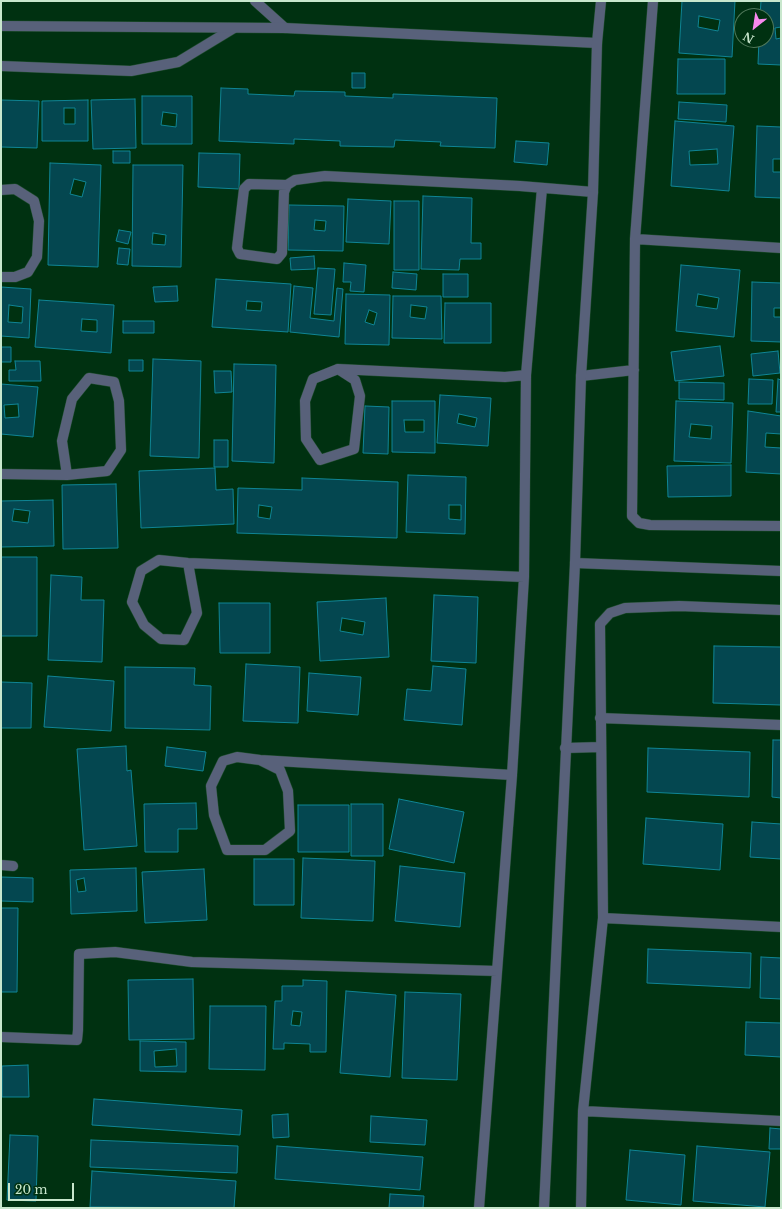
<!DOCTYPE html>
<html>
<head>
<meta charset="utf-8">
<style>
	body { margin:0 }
	#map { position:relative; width:782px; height:1209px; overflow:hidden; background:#003111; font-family:"Libre Baskerville",serif }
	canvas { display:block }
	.frame { position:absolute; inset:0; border:2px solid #c8e7cd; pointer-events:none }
	.north { position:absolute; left:734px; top:8px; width:40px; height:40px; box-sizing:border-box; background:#003111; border:1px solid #507a5c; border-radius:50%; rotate:210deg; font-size:11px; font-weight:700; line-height:16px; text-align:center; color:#c8e7cd }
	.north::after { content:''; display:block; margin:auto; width:14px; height:18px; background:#f689ee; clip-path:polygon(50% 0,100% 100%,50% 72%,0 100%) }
	.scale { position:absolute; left:8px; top:1183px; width:66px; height:18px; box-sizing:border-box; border:2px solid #c8e7cd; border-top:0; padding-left:5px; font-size:12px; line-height:14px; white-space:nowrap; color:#c8e7cd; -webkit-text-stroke:3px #003111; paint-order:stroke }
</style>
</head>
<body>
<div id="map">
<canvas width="782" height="1209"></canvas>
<div class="frame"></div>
<div class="north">N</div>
<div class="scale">20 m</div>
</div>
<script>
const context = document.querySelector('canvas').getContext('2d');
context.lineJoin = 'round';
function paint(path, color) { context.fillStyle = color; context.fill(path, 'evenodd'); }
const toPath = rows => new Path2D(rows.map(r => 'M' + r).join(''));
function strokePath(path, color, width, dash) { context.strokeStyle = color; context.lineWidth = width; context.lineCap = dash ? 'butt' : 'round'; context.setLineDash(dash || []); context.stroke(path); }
const building = toPath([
	[682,1,735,1,732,57,679,53,682,1],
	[699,16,720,20,718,31,698,27,699,16],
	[761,1,781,1,781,27,775,28,776,39,781,38,781,65,758,64,759,40,766,40,766,16,760,16,761,1],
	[678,59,725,59,725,94,677,94,678,59],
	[352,73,365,73,365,88,352,88,352,73],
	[221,88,248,89,248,94,294,96,295,91,345,92,345,96,393,98,393,94,497,98,495,148,440,146,441,142,395,140,394,147,340,146,340,141,294,139,294,144,219,141,221,88],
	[142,96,192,96,192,144,142,144,142,96],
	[163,112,177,114,176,127,161,125,163,112],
	[135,99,136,148,93,149,91,100,135,99],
	[1,100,39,101,37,148,1,147,1,100],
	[88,100,88,141,42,141,42,101,88,100],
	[64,108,75,108,75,124,64,124,64,108],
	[679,102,727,105,726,122,678,119,679,102],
	[675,121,734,126,729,191,671,186,675,121],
	[717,149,718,164,690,165,689,151,717,149],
	[757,126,781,127,781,159,773,159,773,172,781,172,781,198,755,197,757,126],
	[516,141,549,143,547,165,514,162,516,141],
	[113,151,130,151,130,163,113,163,113,151],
	[199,153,240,154,239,189,198,187,199,153],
	[50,163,101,165,98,267,48,265,50,163],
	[74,179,86,182,82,197,70,194,74,179],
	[133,165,183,165,181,267,132,266,133,165],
	[153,233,166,235,165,245,152,244,153,233],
	[423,196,472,198,471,243,481,243,481,259,460,259,459,270,421,269,423,196],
	[348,199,391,201,389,244,346,242,348,199],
	[394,201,419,201,419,270,394,270,394,201],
	[289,205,344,206,343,251,288,250,289,205],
	[315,220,326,221,325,231,314,230,315,220],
	[119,230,131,232,128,244,116,241,119,230],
	[119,248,130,249,128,265,117,264,119,248],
	[314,256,315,269,291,270,290,258,314,256],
	[344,263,366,265,364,292,350,291,351,282,343,282,344,263],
	[681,265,740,270,734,337,676,331,681,265],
	[698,294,719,298,717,309,696,306,698,294],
	[318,268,335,269,331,315,314,314,318,268],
	[393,272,417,274,416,290,392,288,393,272],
	[443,274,468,274,468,297,443,297,443,274],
	[216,279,291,284,288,332,212,327,216,279],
	[247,301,262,302,261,311,246,310,247,301],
	[752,282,781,283,781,308,774,308,774,317,781,317,781,342,751,341,752,282],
	[177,286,178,301,155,302,153,287,177,286],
	[294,286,313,288,310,318,334,321,337,288,343,289,339,337,290,332,294,286],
	[1,287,31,289,29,338,1,336,1,287],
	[9,305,23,307,22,323,8,322,9,305],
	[346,294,390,295,389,345,345,344,346,294],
	[369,310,377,313,374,325,365,322,369,310],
	[393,296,441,296,442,339,392,338,393,296],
	[411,305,427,307,425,319,410,317,411,305],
	[39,300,114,305,111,353,35,347,39,300],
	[82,319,97,320,97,332,81,331,82,319],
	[445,303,491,303,491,343,444,343,445,303],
	[123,321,154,321,154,333,123,333,123,321],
	[720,346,724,376,675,381,671,352,720,346],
	[1,347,11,347,11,362,1,362,1,347],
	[778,351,780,373,753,376,751,354,778,351],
	[153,359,201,361,199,458,150,456,153,359],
	[129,360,143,360,143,371,129,371,129,360],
	[15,361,40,361,41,381,9,381,9,370,16,370,15,361],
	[234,364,276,365,274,463,232,461,234,364],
	[214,371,231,371,232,392,215,393,214,371],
	[749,379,773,380,772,404,748,404,749,379],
	[778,379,781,380,781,412,776,412,778,379],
	[679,382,724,383,724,400,679,399,679,382],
	[1,384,38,387,33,437,1,434,1,384],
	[18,404,19,417,5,418,4,405,18,404],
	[440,395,491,398,488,446,437,443,440,395],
	[459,414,477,418,475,427,457,423,459,414],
	[392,401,435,401,435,453,392,452,392,401],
	[404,420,424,420,424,432,405,432,404,420],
	[676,401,733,403,731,463,674,461,676,401],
	[691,424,712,426,711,439,689,437,691,424],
	[365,406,389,407,388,454,363,453,365,406],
	[748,411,781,416,781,434,766,433,765,447,781,448,781,474,746,472,748,411],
	[214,440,228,440,228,467,214,467,214,440],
	[731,465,731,496,668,497,667,466,731,465],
	[215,468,216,490,233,489,234,524,141,528,139,471,215,468],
	[408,475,466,477,465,534,406,532,408,475],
	[449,505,461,505,461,520,449,519,449,505],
	[302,478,398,482,397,538,237,533,238,488,302,490,302,478],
	[259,505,272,507,270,519,258,517,259,505],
	[116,484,118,548,63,549,62,485,116,484],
	[53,500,54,546,1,547,1,501,53,500],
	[14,509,30,511,28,523,12,521,14,509],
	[1,557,37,557,37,636,1,636,1,557],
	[51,575,82,577,81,600,104,600,102,662,48,660,51,575],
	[434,595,478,597,476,663,431,661,434,595],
	[386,598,389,657,320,661,317,602,386,598],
	[342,618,365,622,363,635,340,631,342,618],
	[219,603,270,603,270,653,220,653,219,603],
	[714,646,781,647,781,705,713,703,714,646],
	[246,664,300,667,298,723,243,721,246,664],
	[433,666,466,669,462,725,404,720,407,689,431,691,433,666],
	[125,667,195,668,194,685,211,686,210,730,125,728,125,667],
	[309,673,361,677,358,715,307,711,309,673],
	[48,676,114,681,111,731,44,727,48,676],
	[1,682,32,683,31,728,1,728,1,682],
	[773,740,781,740,781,798,772,797,773,740],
	[126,746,127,771,131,770,137,846,84,850,77,749,126,746],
	[167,747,206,752,203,771,165,766,167,747],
	[648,748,750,752,749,797,647,792,648,748],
	[399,799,464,812,454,863,389,849,399,799],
	[196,803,197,829,178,829,178,852,145,852,144,804,196,803],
	[351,804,383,804,383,856,351,856,351,804],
	[298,805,349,805,349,852,298,852,298,805],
	[646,818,723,824,720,870,643,864,646,818],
	[752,822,781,824,781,859,750,857,752,822],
	[303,858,375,861,373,921,301,918,303,858],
	[254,859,294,859,294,905,254,905,254,859],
	[400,866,465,873,460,927,395,921,400,866],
	[136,868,137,911,71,914,70,870,136,868],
	[84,878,86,891,78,892,76,880,84,878],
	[204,869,207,920,145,923,142,872,204,869],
	[1,877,33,878,33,902,1,901,1,877],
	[1,908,18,908,17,992,1,992,1,908],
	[648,949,751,953,750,988,647,983,648,949],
	[761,957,781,958,781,999,760,998,761,957],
	[193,979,194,1039,129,1040,128,980,193,979],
	[303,980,327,981,326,1052,310,1052,310,1044,284,1043,284,1049,273,1049,275,1001,282,1001,282,986,303,986,303,980],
	[293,1011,302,1012,300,1026,291,1025,293,1011],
	[346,991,396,995,390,1077,340,1073,346,991],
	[405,992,461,994,457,1080,402,1078,405,992],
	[210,1006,266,1006,265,1070,209,1069,210,1006],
	[746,1022,781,1023,781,1057,745,1055,746,1022],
	[140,1041,186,1042,186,1072,140,1071,140,1041],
	[176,1049,177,1066,155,1067,154,1051,176,1049],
	[28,1065,29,1097,2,1097,2,1066,28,1065],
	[94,1099,242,1110,240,1135,92,1125,94,1099],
	[288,1114,289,1137,273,1138,272,1115,288,1114],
	[371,1116,427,1120,425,1145,370,1142,371,1116],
	[770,1128,781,1129,781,1149,769,1149,770,1128],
	[10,1135,38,1136,36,1201,7,1200,10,1135],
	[91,1140,238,1146,237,1173,90,1167,91,1140],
	[277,1146,423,1157,420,1190,275,1179,277,1146],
	[697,1146,770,1152,765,1207,693,1201,697,1146],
	[630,1150,685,1155,681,1205,626,1200,630,1150],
	[92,1171,236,1181,234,1208,90,1207,92,1171],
	[390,1194,424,1196,423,1208,389,1208,390,1194]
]);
const service = toPath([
	[255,1,285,28],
	[1,66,131,71,178,62,234,28]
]);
const minor = toPath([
	[653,1,635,239,632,516,639,523,650,525,781,526],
	[1,26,285,28,597,43],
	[287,185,284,192,282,253,277,259,240,254,237,248,244,189,249,184,287,185,295,180,325,176,520,186,593,192],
	[1,190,15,189,34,201,39,221,37,257,28,272,15,277,1,277],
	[635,239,781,248],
	[338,369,355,380,360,396,354,449,320,460,306,439,305,401,313,379,338,369,505,377,526,375],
	[581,376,634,370],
	[1,474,67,475,107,471,121,450,119,401,114,382,89,378,72,399,62,441,67,475],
	[188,563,197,613,184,640,161,639,144,625,132,602,141,571,159,560,188,563,524,577],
	[575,563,781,571],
	[600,718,781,725],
	[565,748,601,747],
	[260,760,280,770,288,791,290,831,265,850,227,850,214,815,211,786,223,761,237,757,260,760,512,775],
	[1,865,13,866],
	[603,918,781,927],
	[1,1037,77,1040,78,1030,79,954,115,952,192,962,497,971],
	[583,1111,781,1121],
	[479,1208,512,775,524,577,526,375,542,188],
	[581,1208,583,1111,603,918,600,624,610,613,625,608,679,606,781,610]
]);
const tertiary = toPath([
	[544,1208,575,563,581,376,593,192,597,43,601,1]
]);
paint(building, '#044750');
strokePath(building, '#0f8595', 1);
strokePath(service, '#204e2f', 11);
strokePath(minor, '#204e2f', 11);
strokePath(tertiary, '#204e2f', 11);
strokePath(service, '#58617a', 10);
strokePath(minor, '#58617a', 10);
strokePath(tertiary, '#58617a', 10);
</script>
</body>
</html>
